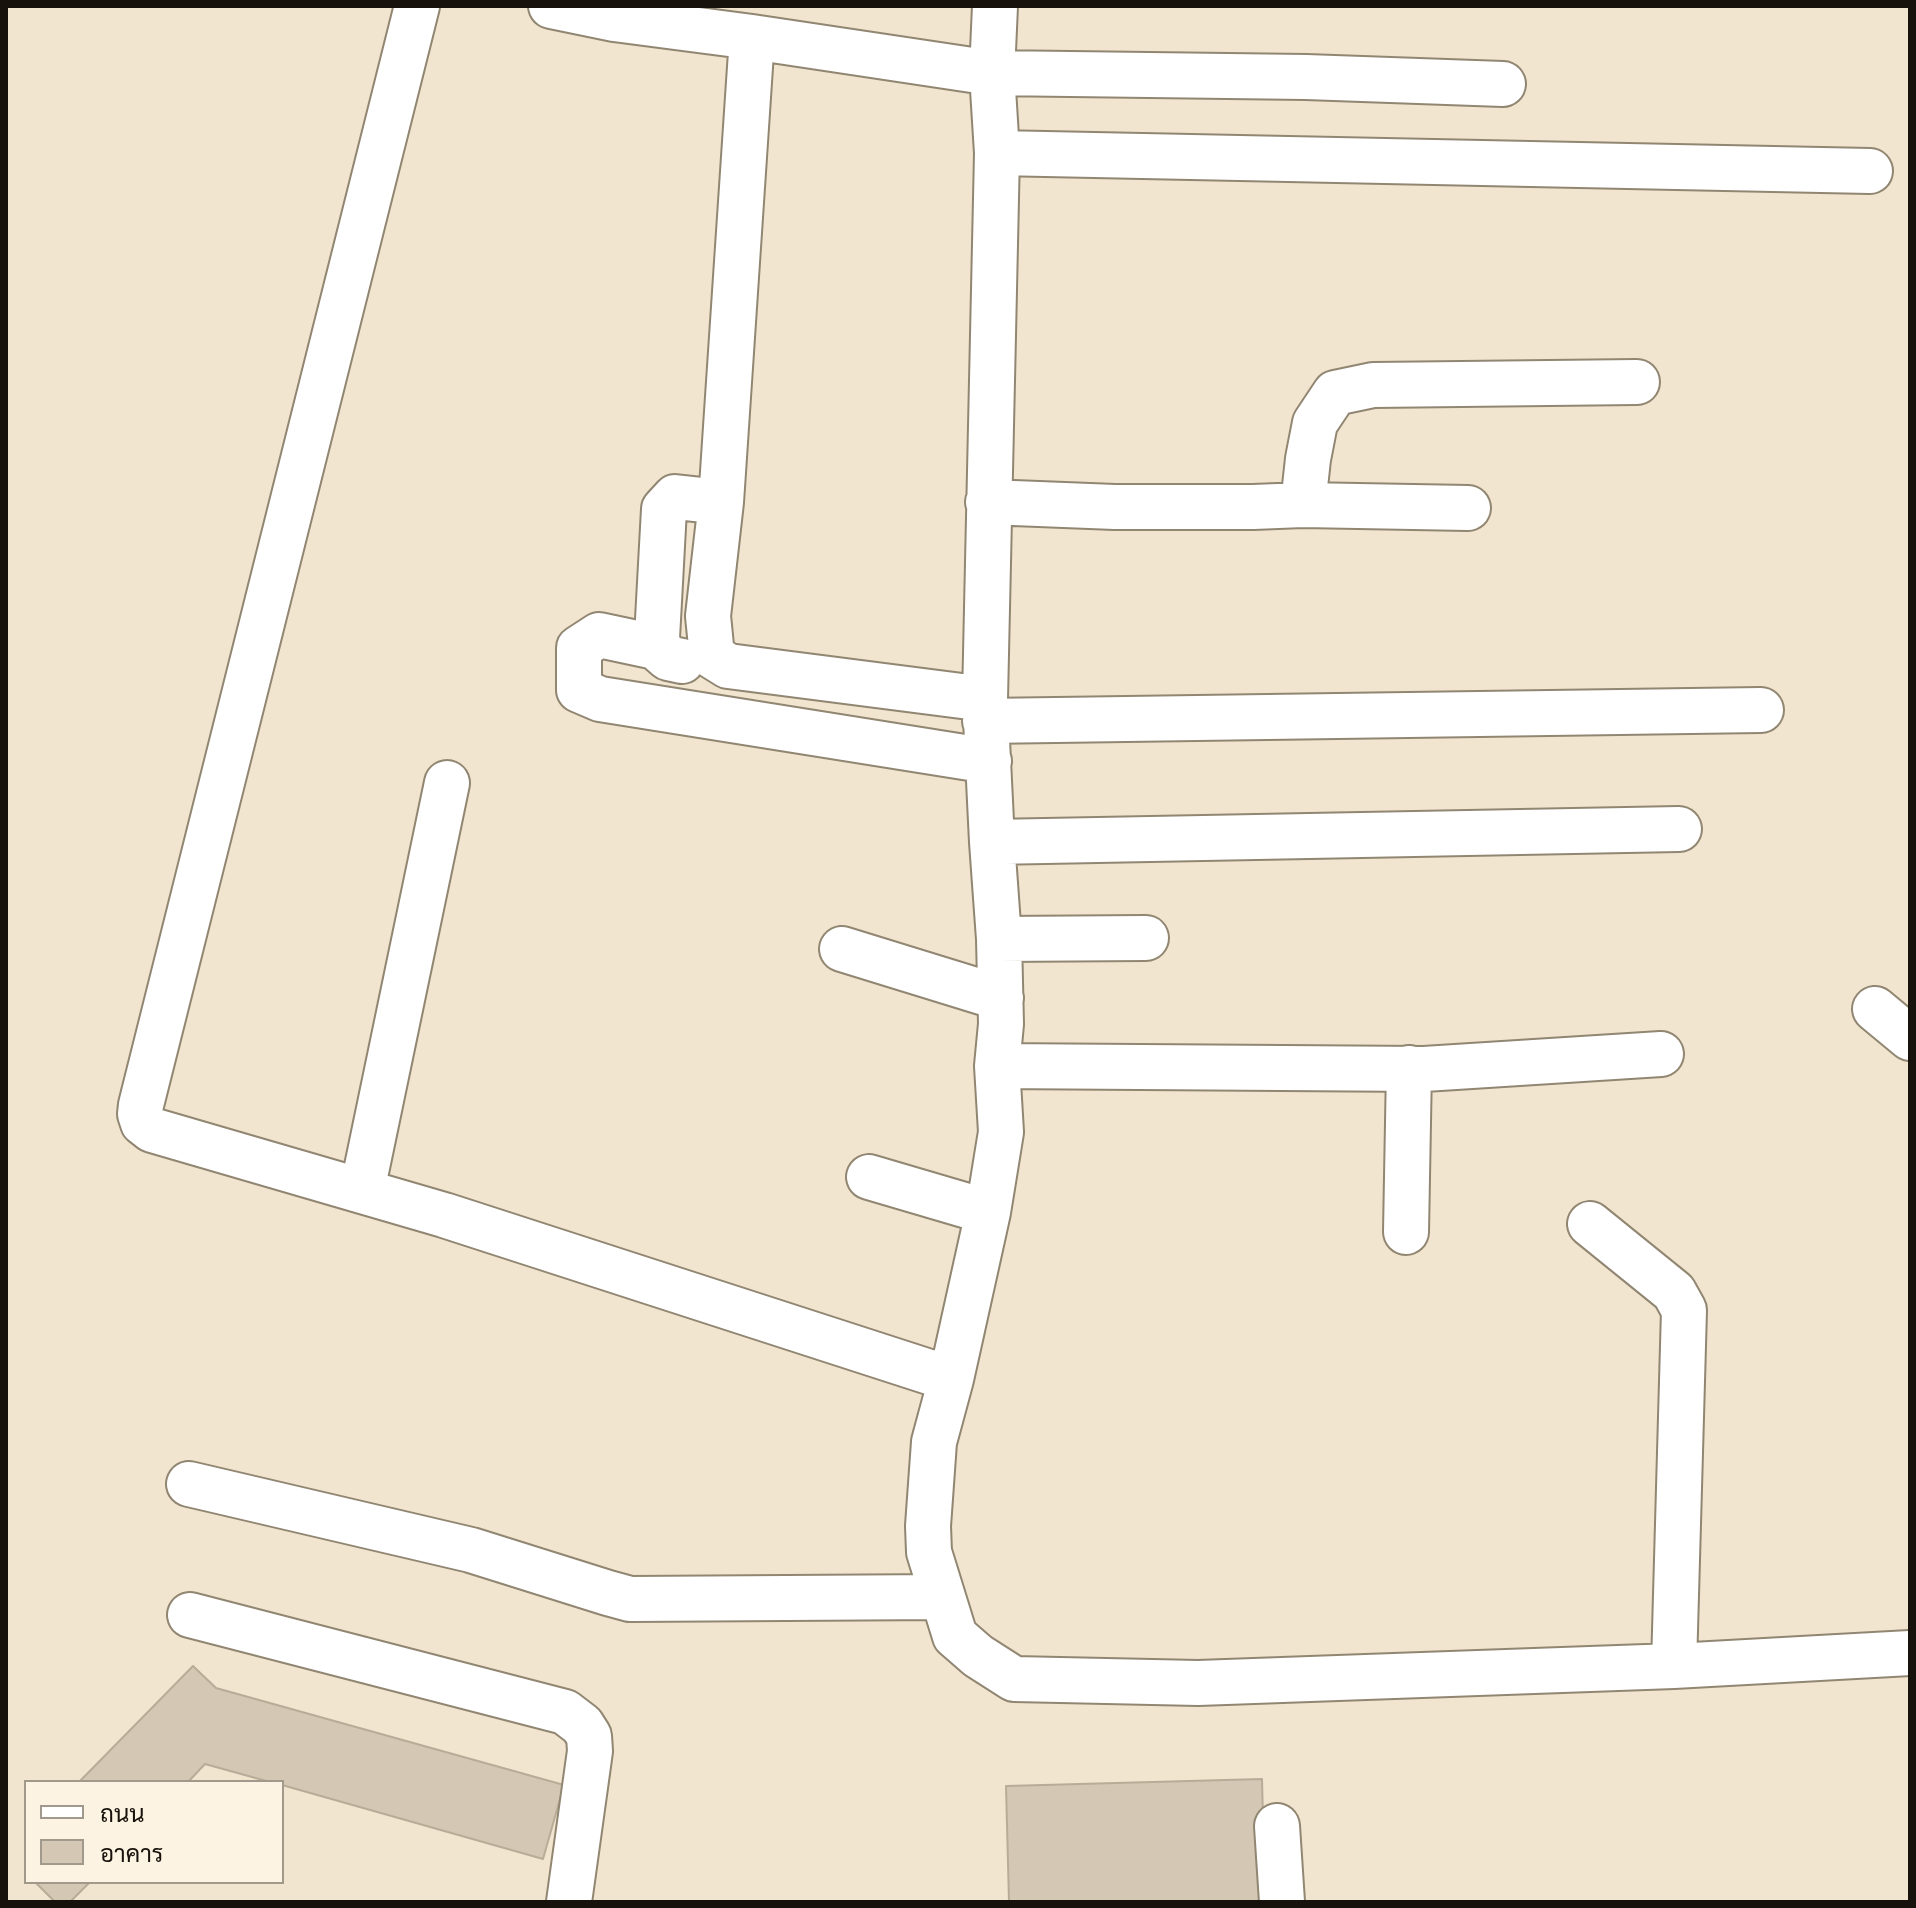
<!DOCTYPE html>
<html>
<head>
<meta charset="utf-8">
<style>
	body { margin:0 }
	#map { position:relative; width:1916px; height:1908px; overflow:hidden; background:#f2e5d0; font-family:"Public Sans",Sarabun,sans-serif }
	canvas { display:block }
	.frame { position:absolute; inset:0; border:8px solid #17120b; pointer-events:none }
	.legend { position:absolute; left:24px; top:1780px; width:260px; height:104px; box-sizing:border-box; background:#fdf3e2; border:2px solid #a1998c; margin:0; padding:10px 14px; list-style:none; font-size:24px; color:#17120b }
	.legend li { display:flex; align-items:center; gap:16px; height:40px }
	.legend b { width:40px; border:2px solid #a1998c }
</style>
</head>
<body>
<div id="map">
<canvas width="1916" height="1908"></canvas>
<div class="frame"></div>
<ul class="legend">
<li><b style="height:10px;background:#fff"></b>ถนน</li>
<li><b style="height:22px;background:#d4c7b3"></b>อาคาร</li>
</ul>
</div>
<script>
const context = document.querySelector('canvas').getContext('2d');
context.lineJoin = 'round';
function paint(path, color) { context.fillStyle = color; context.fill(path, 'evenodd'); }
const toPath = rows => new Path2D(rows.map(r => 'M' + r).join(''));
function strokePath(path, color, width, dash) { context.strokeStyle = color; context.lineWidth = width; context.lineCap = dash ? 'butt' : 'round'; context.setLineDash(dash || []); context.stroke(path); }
const building = toPath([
	[193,1666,216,1688,564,1785,543,1859,282,1785,282,1782,270,1782,205,1764,188,1782,79,1782,193,1666],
	[1262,1779,1265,1902,1009,1902,1006,1786,1262,1779],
	[35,1882,90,1882,70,1902,55,1902,35,1882]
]);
const minor = toPath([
	[417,6,141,1105,140,1114,143,1123,152,1130,444,1215,951,1379],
	[551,6,614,19,752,37,992,73,1306,77,1503,84],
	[995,6,992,73,997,153,985,699,992,842,999,939,1001,1024,997,1066,1001,1132,988,1212,951,1379,934,1442,928,1526,929,1552,955,1636,978,1656,1014,1679,1198,1683,1674,1666,1910,1653],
	[752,37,721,502,708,616,712,656,728,666,985,699],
	[997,153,1870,171],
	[988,502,1115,507,1253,507,1303,505,1468,508],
	[1303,505,1308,459,1315,423,1335,393,1373,385,1637,382],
	[660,648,599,635,579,648,579,690,600,699,989,761],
	[682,661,668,658,660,651,657,638,664,509,675,497,721,502],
	[985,721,1761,710],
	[992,842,1679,829],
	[999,939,1146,938],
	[842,949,1001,998],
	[1875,1009,1910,1038],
	[997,1066,1424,1069,1661,1054],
	[869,1177,988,1212],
	[362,1191,447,783],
	[1590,1224,1674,1292,1684,1310,1674,1666],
	[1406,1232,1409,1068],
	[189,1484,471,1550,608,1593,630,1599,942,1597],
	[190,1615,565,1712,582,1725,589,1736,590,1751,569,1902],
	[1277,1826,1282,1902]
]);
paint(building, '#d4c7b3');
strokePath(building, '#b8ac98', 2);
strokePath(minor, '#918672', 48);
strokePath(minor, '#fff', 44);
</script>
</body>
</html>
